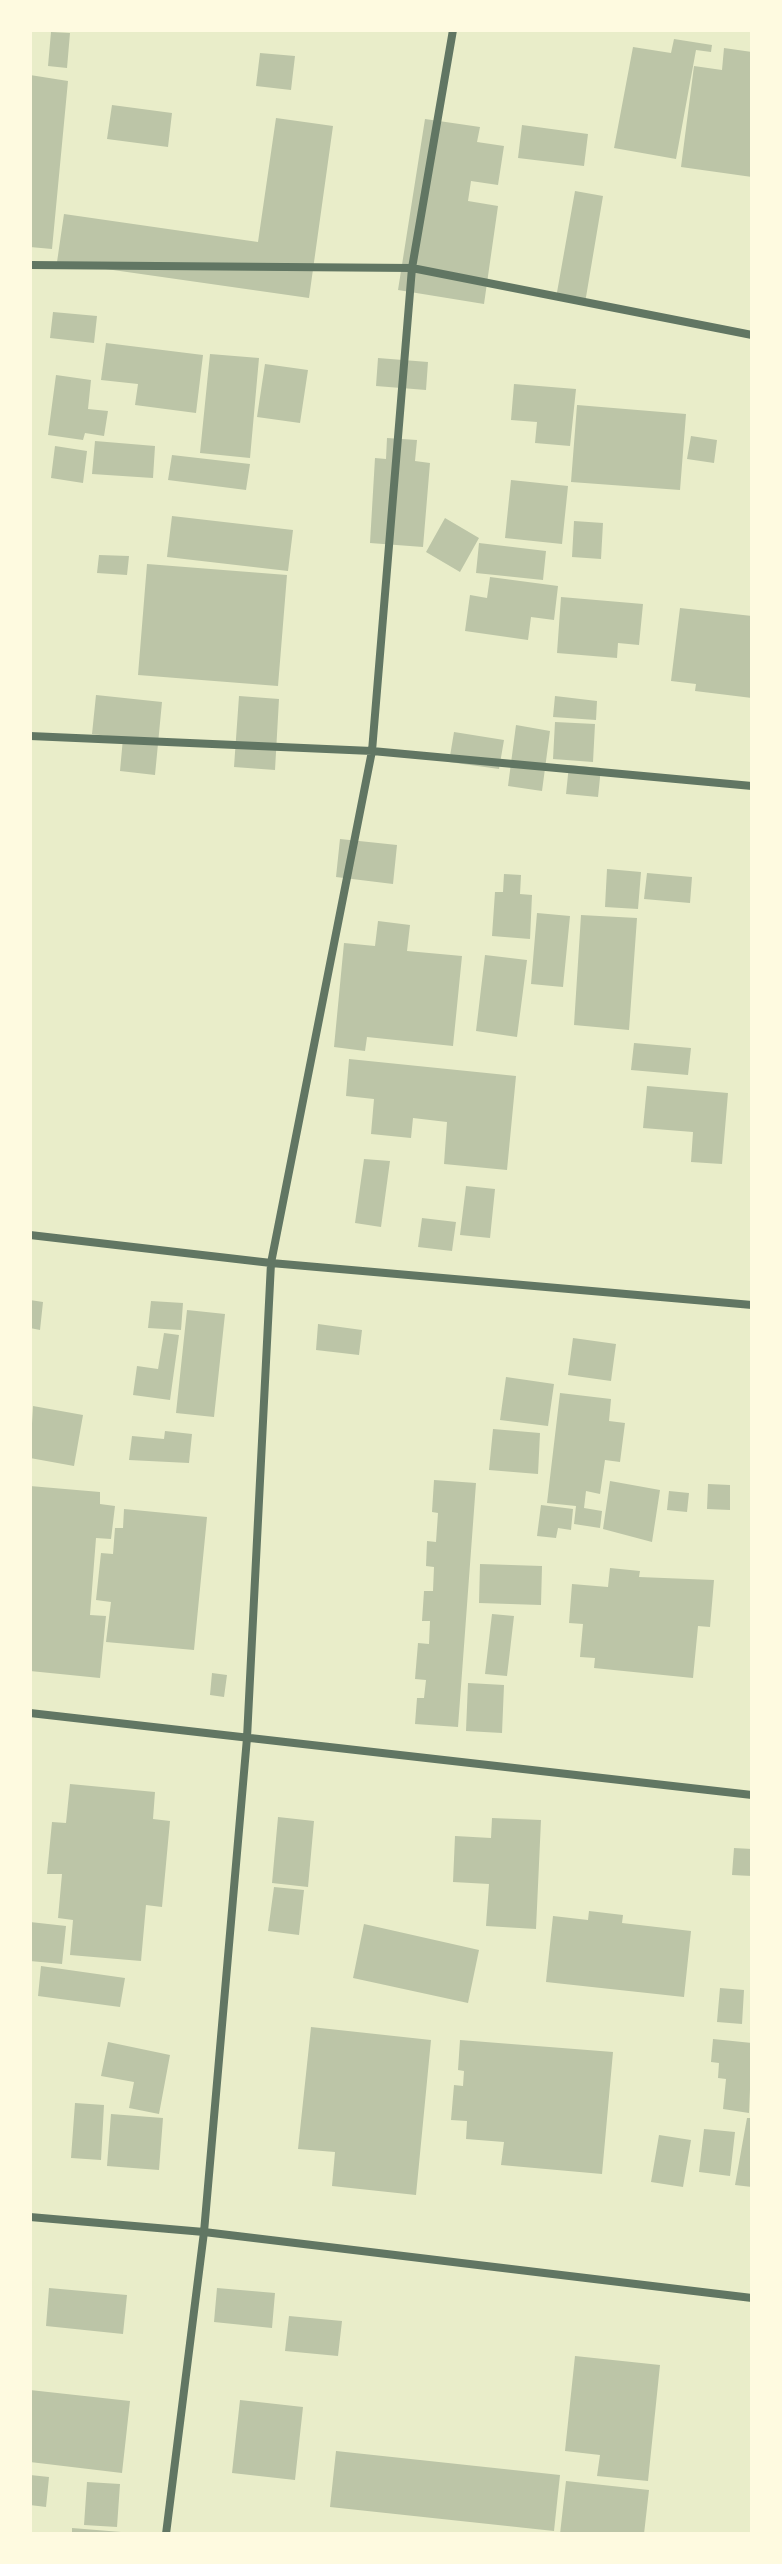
<!DOCTYPE html>
<html>
<head>
<meta charset="utf-8">
<style>
	body { margin:0 }
	#map { position:relative; width:782px; height:2564px; overflow:hidden; background:#e9edc9; font-family:"PT Serif",serif }
	canvas { display:block }
	.frame { position:absolute; inset:0; border:32px solid #fefae0; pointer-events:none }
</style>
</head>
<body>
<div id="map">
<canvas width="782" height="2564"></canvas>
<div class="frame"></div>
</div>
<script>
const context = document.querySelector('canvas').getContext('2d');
context.lineJoin = 'round';
function paint(path, color) { context.fillStyle = color; context.fill(path, 'evenodd'); }
const toPath = rows => new Path2D(rows.map(r => 'M' + r).join(''));
function strokePath(path, color, width, dash) { context.strokeStyle = color; context.lineWidth = width; context.lineCap = dash ? 'butt' : 'round'; context.setLineDash(dash || []); context.stroke(path); }
const building = toPath([
	[51,32,70,33,67,68,48,66],
	[674,39,712,45,711,52,696,50,676,159,614,148,633,47,671,53],
	[724,48,752,52,752,177,681,167,694,66,722,70],
	[260,53,295,56,291,90,256,86],
	[30,75,68,81,52,249,30,247],
	[112,105,172,113,168,147,107,139],
	[276,118,333,126,309,298,57,262,64,214,258,242],
	[425,119,480,127,477,142,504,146,498,185,471,181,468,201,498,206,484,304,398,290],
	[522,125,588,134,584,166,518,158],
	[575,191,603,196,585,303,556,298],
	[53,312,97,316,94,343,50,338],
	[106,343,203,355,196,413,135,405,138,384,101,380],
	[210,354,259,358,250,458,200,453],
	[378,358,428,362,426,390,376,386],
	[265,364,308,370,300,423,257,417],
	[56,375,91,380,88,409,108,411,104,436,85,433,83,440,48,435],
	[514,384,576,389,570,446,535,443,537,422,511,420],
	[577,405,686,414,680,490,571,482],
	[691,436,717,440,714,463,687,459],
	[387,438,417,440,415,461,430,463,423,547,370,543,375,458,386,459],
	[95,441,155,446,153,478,92,474],
	[55,446,87,451,83,483,51,478],
	[172,455,250,464,246,490,168,480],
	[511,480,568,486,562,544,505,538],
	[172,516,293,530,288,571,167,557],
	[445,518,479,538,460,572,426,552],
	[574,521,603,523,601,559,572,557],
	[479,543,546,551,543,580,476,573],
	[99,555,129,556,127,575,97,573],
	[147,564,287,575,278,686,138,675],
	[490,577,558,586,554,620,531,617,528,640,465,631,470,595,487,598],
	[561,597,643,604,639,645,618,643,617,658,557,653],
	[680,608,752,616,752,698,695,691,696,684,671,681],
	[96,695,162,702,155,775,120,771,123,738,92,734],
	[239,696,279,699,275,770,234,767],
	[555,696,597,701,596,720,553,717],
	[555,722,595,724,593,762,553,759],
	[516,725,550,731,542,791,508,786],
	[454,732,504,740,499,769,449,762],
	[569,765,601,768,598,797,566,794],
	[340,839,397,845,393,884,336,877],
	[607,869,641,872,638,909,605,907],
	[647,873,692,877,690,903,644,899],
	[504,874,521,875,520,894,532,895,530,939,492,936,495,892,503,892],
	[537,913,570,916,563,987,531,984],
	[581,915,637,918,629,1030,574,1025],
	[378,921,410,925,407,951,462,956,453,1046,367,1037,365,1051,334,1047,344,943,375,946],
	[485,955,527,960,517,1037,476,1031],
	[634,1043,691,1048,688,1075,631,1070],
	[349,1059,516,1076,507,1170,444,1164,447,1122,413,1118,411,1138,371,1134,374,1099,346,1096],
	[647,1086,728,1093,722,1164,691,1162,693,1132,643,1128],
	[364,1159,390,1161,381,1227,355,1223],
	[466,1186,495,1189,490,1238,460,1235],
	[422,1218,456,1222,452,1251,418,1247],
	[30,1300,43,1302,40,1330,30,1328],
	[151,1301,183,1303,181,1330,148,1328],
	[187,1310,225,1314,214,1417,176,1413],
	[318,1324,362,1330,359,1355,316,1350],
	[164,1333,179,1335,170,1400,133,1395,137,1366,158,1369],
	[573,1338,616,1344,611,1381,568,1375],
	[506,1377,554,1384,548,1426,500,1420],
	[560,1393,611,1399,609,1421,625,1423,620,1462,605,1460,600,1494,586,1491,584,1508,602,1511,600,1528,574,1524,576,1506,547,1503],
	[33,1406,83,1415,74,1466,30,1458],
	[493,1429,540,1433,538,1474,489,1470],
	[165,1431,192,1434,189,1463,129,1460,132,1436,164,1439],
	[434,1480,476,1483,458,1727,415,1724,417,1698,424,1698,426,1680,415,1679,418,1643,429,1644,430,1621,422,1621,424,1591,433,1591,434,1567,426,1566,427,1541,436,1542,438,1513,432,1512],
	[610,1481,660,1490,652,1542,603,1529],
	[708,1484,730,1485,730,1510,707,1509],
	[30,1486,100,1492,100,1504,115,1506,111,1539,96,1538,90,1615,106,1616,100,1678,30,1671],
	[669,1491,689,1493,687,1512,667,1510],
	[541,1505,573,1509,571,1530,558,1528,556,1538,537,1536],
	[124,1509,207,1517,194,1650,106,1642,111,1602,96,1600,101,1553,113,1554,115,1528,123,1528],
	[480,1564,542,1566,541,1605,479,1603],
	[610,1568,640,1571,639,1577,714,1580,710,1627,698,1626,693,1678,594,1668,595,1658,580,1657,583,1624,569,1623,572,1584,608,1587],
	[492,1614,514,1616,507,1676,485,1674],
	[212,1673,227,1675,224,1697,210,1695],
	[468,1683,504,1685,502,1733,466,1731],
	[70,1784,155,1792,153,1819,170,1821,162,1907,146,1905,141,1961,70,1955,73,1920,58,1918,62,1874,47,1874,52,1822,66,1823],
	[278,1817,314,1821,308,1887,272,1883],
	[492,1818,541,1820,536,1929,486,1926,489,1884,453,1882,455,1836,491,1838],
	[734,1848,752,1849,752,1876,732,1875],
	[274,1887,304,1890,299,1935,268,1931],
	[589,1911,623,1915,622,1923,691,1931,684,1997,546,1982,553,1916,588,1920],
	[30,1922,66,1926,62,1964,30,1961],
	[364,1924,479,1950,468,2003,353,1978],
	[41,1966,125,1978,120,2007,38,1996],
	[720,1988,744,1990,742,2024,717,2022],
	[311,2027,431,2040,416,2195,332,2186,335,2152,298,2149],
	[713,2039,752,2043,749,2113,723,2109,726,2079,718,2078,719,2063,711,2062],
	[460,2040,613,2052,602,2174,501,2165,504,2142,466,2139,467,2121,451,2120,454,2085,463,2086,464,2071,458,2070],
	[108,2042,170,2055,159,2114,129,2108,134,2082,101,2076],
	[75,2103,104,2105,101,2160,71,2158],
	[111,2114,163,2118,159,2170,107,2166],
	[747,2118,752,2118,752,2187,735,2185],
	[704,2129,735,2132,730,2176,699,2172],
	[659,2135,691,2140,683,2187,651,2182],
	[49,2288,127,2295,123,2334,46,2326],
	[217,2288,275,2293,272,2328,214,2322],
	[289,2316,342,2321,338,2356,285,2351],
	[575,2356,660,2365,648,2481,597,2476,600,2455,565,2451],
	[30,2390,130,2401,122,2473,30,2462],
	[240,2400,303,2407,295,2480,232,2473],
	[336,2451,560,2475,554,2531,330,2507],
	[30,2475,49,2477,46,2507,30,2505],
	[566,2481,649,2490,644,2534,560,2534],
	[87,2482,120,2484,117,2527,84,2525],
	[72,2528,121,2532,121,2534,72,2534]
]);
const minor = toPath([
	[30,265,412,268,752,335],
	[30,736,372,751,752,786],
	[30,1235,271,1263,752,1305],
	[30,1713,752,1795],
	[30,2217,204,2232,752,2298],
	[166,2534,204,2232,247,1738,271,1263,372,751,412,268,453,30]
]);
paint(building, '#bcc5a7');
strokePath(minor, '#617663', 8);
</script>
</body>
</html>
